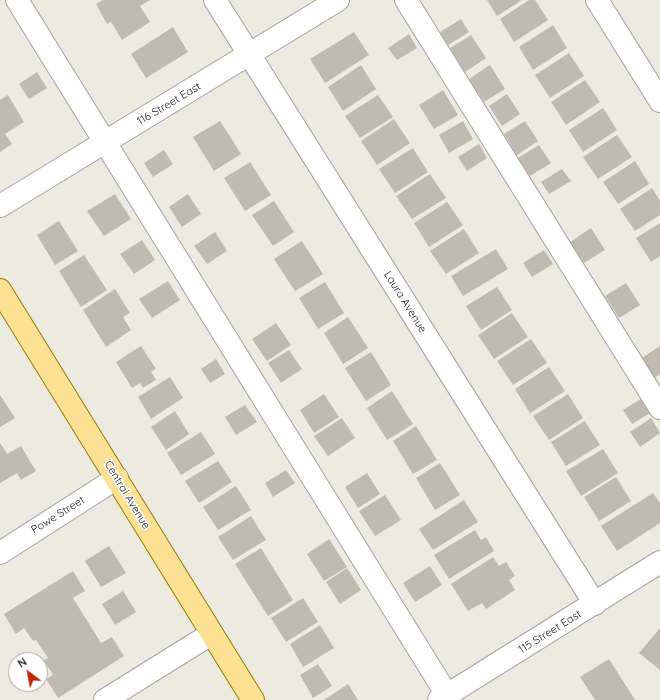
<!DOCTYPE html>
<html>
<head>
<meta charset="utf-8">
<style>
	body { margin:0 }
	#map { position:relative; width:660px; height:700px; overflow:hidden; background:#edebe0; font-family:Quicksand,sans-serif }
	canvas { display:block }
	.north { position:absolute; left:8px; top:652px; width:40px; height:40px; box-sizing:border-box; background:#fff; border:1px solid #a4a4a4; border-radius:50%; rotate:328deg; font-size:11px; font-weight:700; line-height:16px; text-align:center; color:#1b1b1b }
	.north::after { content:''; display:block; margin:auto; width:14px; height:18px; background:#c62100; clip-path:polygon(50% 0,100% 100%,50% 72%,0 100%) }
</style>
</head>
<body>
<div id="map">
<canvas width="660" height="700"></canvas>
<div class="north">N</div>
</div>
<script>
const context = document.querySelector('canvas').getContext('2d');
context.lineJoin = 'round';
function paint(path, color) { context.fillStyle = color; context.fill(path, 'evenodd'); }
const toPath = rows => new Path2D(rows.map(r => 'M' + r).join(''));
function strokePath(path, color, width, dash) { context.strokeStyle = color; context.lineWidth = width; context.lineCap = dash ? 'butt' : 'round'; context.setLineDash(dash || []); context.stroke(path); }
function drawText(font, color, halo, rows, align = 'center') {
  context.font = font + ' Quicksand,sans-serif'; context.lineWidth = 3; context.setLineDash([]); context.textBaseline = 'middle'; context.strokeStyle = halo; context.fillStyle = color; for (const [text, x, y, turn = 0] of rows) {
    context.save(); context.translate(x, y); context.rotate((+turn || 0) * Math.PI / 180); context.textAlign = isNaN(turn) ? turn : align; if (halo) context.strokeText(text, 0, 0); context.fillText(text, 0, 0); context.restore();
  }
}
const building = toPath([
	[103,0,150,0,140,6,150,22,122,40,111,22,107,24,96,4],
	[487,0,522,0,497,16],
	[529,0,535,0,548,20,514,42,500,19],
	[461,19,469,32,448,45,440,32],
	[553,25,567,48,533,70,519,47],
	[173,27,188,52,146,78,131,54],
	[354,32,369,55,325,83,310,59],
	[409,34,417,48,397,60,388,48],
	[471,35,486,58,465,72,450,48],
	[569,53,584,76,550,98,535,75],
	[361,65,376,89,343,111,328,87],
	[490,65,505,89,484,102,469,79],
	[37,72,47,88,29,99,19,84],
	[585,80,600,102,566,125,551,102],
	[443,90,458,115,434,129,419,105],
	[507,94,520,114,502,126,489,106],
	[8,95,24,122,5,134,12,144,0,152,0,100],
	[378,95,393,117,360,138,345,116],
	[603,108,617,130,583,152,569,130],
	[394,119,410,143,377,165,361,141],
	[220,121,241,154,214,171,193,137],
	[463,121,473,139,449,153,439,135],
	[525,121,538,141,517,155,504,134],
	[617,135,632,157,598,179,583,157],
	[479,144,487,158,467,171,458,157],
	[539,145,551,163,530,176,518,158],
	[413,148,428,172,395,193,379,169],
	[164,150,173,164,153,177,144,163],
	[635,161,649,184,618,204,603,182],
	[250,162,271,195,245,211,224,178],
	[562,169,571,181,549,194,541,182],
	[430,174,446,198,412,219,396,196],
	[652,188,660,201,660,215,635,231,620,209],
	[115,194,131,219,104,236,87,211],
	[188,194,201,214,182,227,169,207],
	[274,201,294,232,273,246,252,215],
	[447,202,463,225,429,247,414,223],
	[59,221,78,251,55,265,37,235],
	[660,223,660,256,651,262,636,238],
	[591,228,605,250,584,263,570,242],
	[464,229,479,253,446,274,430,251],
	[215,232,227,251,207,264,194,246],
	[142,240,155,260,134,274,120,254],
	[302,241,323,274,295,291,274,259],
	[496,249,508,269,463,296,451,276],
	[544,250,553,264,532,277,523,263],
	[84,255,107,290,81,307,59,271],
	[168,281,180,300,152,318,139,299],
	[325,282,344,313,318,329,299,298],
	[626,283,640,305,619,318,605,296],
	[497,287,512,310,481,330,466,306],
	[115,289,130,313,123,317,131,330,106,347,83,310],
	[512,313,528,337,494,359,478,335],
	[348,317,368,348,343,364,324,333],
	[276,323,291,345,267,361,252,339],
	[531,339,547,363,513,385,497,361],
	[141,346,156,369,151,372,156,380,143,388,140,383,132,388,116,362],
	[660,346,660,374,654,378,642,358],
	[289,350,302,369,281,383,268,363],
	[371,352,391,385,366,401,345,368],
	[216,359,225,374,210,383,201,369],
	[549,367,565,391,530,413,515,389],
	[170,377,183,398,151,419,138,397],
	[392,391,413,424,387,440,367,408],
	[324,394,339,417,314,433,300,410],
	[568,394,583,418,549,440,533,416],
	[0,395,15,418,0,427],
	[641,399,650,413,632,424,623,410],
	[245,405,257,422,236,435,225,417],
	[175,411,189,434,166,450,151,427],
	[342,418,355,438,328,456,314,436],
	[651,418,660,433,640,447,630,432],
	[585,421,600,445,566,466,551,442],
	[416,426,437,460,413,474,393,441],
	[201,432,215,454,181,475,167,453],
	[0,443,7,454,21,446,36,471,21,480,17,473,0,483],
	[603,449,618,473,581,496,566,471],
	[218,461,232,482,199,503,185,481],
	[440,463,460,495,435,510,416,478],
	[286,470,295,483,273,497,265,483],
	[367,473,380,494,358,508,345,487],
	[616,477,631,501,599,521,584,497],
	[236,486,251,510,218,530,203,507],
	[653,493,660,503,660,523,617,551,601,526],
	[385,495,401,520,375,536,359,511],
	[464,500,478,522,433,550,419,529],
	[251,516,266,540,233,560,218,537],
	[475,530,481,540,486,537,494,551,449,579,434,555],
	[329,539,347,567,324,581,307,554],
	[109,546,126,573,101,587,85,561],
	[261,548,293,600,268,616,235,564],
	[493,557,499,566,506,562,515,576,509,580,515,590,486,609,482,603,468,611,451,584],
	[430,566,442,585,415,602,403,583],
	[347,568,361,590,340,604,326,582],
	[73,571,85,591,73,598,101,643,112,637,124,656,58,698,46,679,53,675,44,660,48,658,36,640,33,641,24,628,16,634,4,614],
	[123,591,136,612,115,625,102,604],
	[303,598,318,622,286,642,271,618],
	[320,625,334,648,303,667,290,644],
	[660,628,660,670,639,653],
	[609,659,635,700,595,700,580,677],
	[318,664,332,686,313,698,300,675],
	[348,684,358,700,324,700]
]);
const minor = toPath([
	[17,0,447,695],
	[215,0,595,604],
	[406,0,660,408],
	[597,0,660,101],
	[0,206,338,0],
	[0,553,117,478],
	[105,700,211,634],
	[439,700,660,562]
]);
const major = toPath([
	[0,290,253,700]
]);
const streetNames = [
	["116 Street East",169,104,-31],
	["Laura Avenue",405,302,58],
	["Central Avenue",127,495,59],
	["Powe Street",58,515,-32],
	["115 Street East",550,632,-32]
];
paint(building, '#c1bab0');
strokePath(minor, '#a2a2a2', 24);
strokePath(major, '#927a00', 24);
strokePath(minor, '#fff', 22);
strokePath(major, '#fce195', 22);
drawText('11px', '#1b1b1b', '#fff', streetNames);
</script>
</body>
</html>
